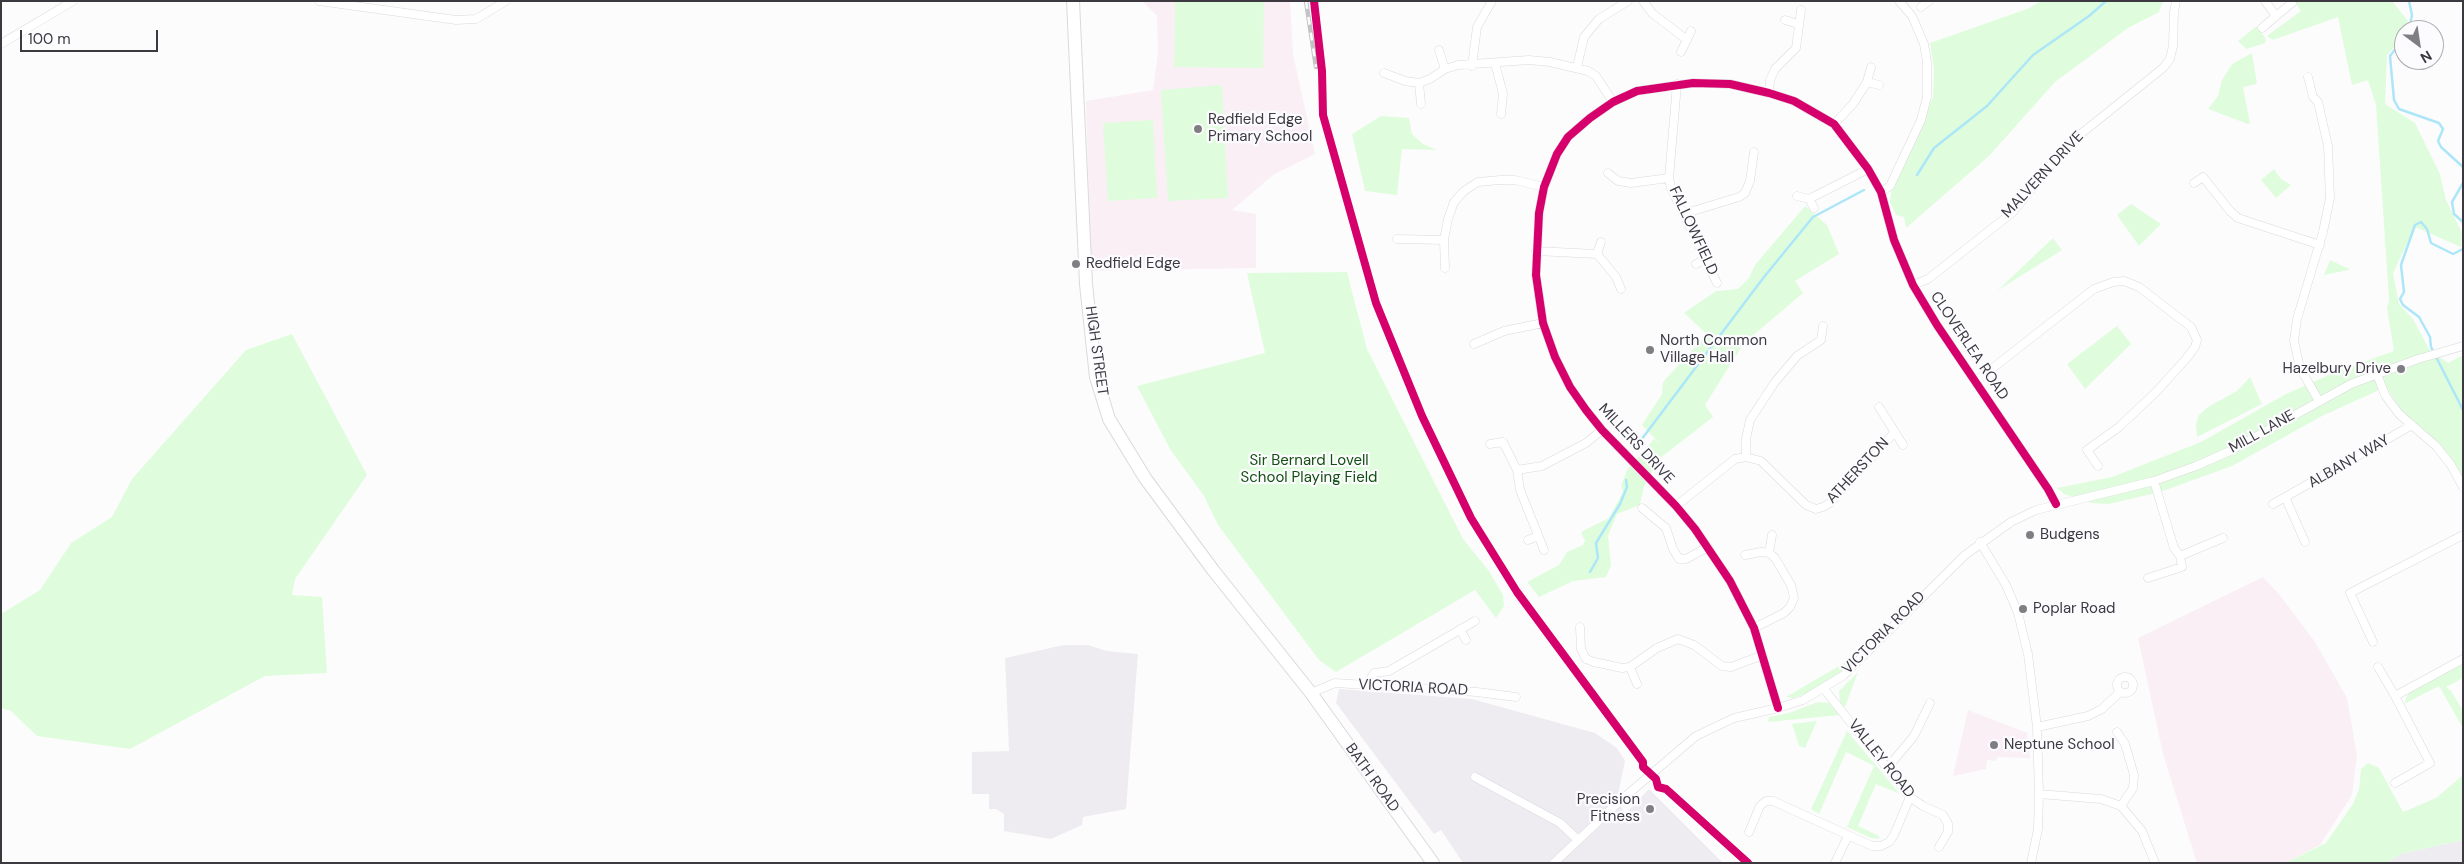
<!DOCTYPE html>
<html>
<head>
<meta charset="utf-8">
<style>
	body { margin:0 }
	#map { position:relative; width:2464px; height:864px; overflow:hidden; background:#fcfcfd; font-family:"DM Sans",sans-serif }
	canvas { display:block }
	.frame { position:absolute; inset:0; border:2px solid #3c3a40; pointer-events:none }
	.north { position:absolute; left:2394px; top:20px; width:50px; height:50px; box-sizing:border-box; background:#fcfbfe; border:1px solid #afaeb2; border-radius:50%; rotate:149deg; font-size:14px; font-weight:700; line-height:20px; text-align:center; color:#3c3a40 }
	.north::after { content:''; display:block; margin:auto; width:18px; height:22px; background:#7f7e82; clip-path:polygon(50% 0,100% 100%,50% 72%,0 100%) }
	.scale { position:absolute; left:20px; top:30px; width:138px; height:22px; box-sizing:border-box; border:2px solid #3c3a40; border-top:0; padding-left:6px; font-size:15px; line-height:18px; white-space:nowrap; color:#3c3a40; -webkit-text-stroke:4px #fcfbfe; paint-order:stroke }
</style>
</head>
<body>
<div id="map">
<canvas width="2464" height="864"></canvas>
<div class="frame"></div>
<div class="north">N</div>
<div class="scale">100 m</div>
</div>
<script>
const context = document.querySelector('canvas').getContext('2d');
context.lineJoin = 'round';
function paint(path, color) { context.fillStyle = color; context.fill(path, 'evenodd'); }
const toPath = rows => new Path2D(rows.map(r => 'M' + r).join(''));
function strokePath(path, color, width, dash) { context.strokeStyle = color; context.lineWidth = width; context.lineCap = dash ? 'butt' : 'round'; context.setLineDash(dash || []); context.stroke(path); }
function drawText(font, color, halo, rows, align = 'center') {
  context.font = font + ' "DM Sans",sans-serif'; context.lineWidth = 4.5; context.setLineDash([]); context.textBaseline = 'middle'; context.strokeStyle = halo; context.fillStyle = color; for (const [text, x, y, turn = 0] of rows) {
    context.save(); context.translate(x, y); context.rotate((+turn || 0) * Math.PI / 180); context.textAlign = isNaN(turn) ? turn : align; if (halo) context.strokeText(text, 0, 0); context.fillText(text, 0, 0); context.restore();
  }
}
const built = toPath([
	[1064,645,1088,645,1107,651,1138,654,1126,809,1083,817,1082,825,1051,839,1004,831,1004,814,996,809,989,809,989,794,972,794,972,752,1009,751,1005,658],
	[1339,689,1472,699,1595,733,1617,748,1625,761,1617,799,1625,814,1649,789,1723,863,1463,863,1441,830,1434,834,1336,703],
	[2463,840,2463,863,2387,863,2400,854]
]);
const education = toPath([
	[1142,1,1290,1,1293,54,1315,154,1273,175,1232,210,1256,214,1256,268,1091,271,1086,101,1153,90,1158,53,1157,16],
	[2263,577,2279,594,2315,642,2347,698,2357,755,2352,795,2320,845,2285,863,2197,863,2163,754,2138,638],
	[1968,710,2027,733,2030,758,1997,757,1996,761,1987,760,1986,769,1953,776]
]);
const green = toPath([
	[1175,1,1264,1,1263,68,1174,67],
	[2041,1,2163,1,2159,12,2128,28,2055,82,1989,156,1906,228,1904,217,1896,215,1890,202,1891,193,1933,97,1934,69,1930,43,2027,9],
	[2294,1,2392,1,2408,21,2400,41,2387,55,2385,104,2415,123,2440,174,2446,200,2462,233,2461,247,2415,227,2393,273,2399,304,2413,319,2429,349,2448,363,2463,355,2463,478,2455,463,2439,443,2402,411,2386,387,2322,416,2232,466,2160,492,2109,504,2092,503,2064,494,2057,488,2112,477,2201,442,2286,394,2338,371,2394,351,2387,308,2389,300,2376,105,2368,80,2352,85,2338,17,2273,40,2268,37,2268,35,2301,11],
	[2257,26,2266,39,2265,43,2246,49,2238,41],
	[2252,53,2257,84,2243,87,2250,123,2248,124,2208,109,2218,96,2222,80,2232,64],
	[1222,85,1228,198,1168,201,1161,90],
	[1381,116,1409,118,1412,134,1423,144,1437,150,1402,149,1397,195,1365,191,1352,134],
	[1153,120,1157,198,1108,201,1103,123],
	[2274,169,2281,179,2291,185,2276,198,2261,180],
	[2131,204,2161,224,2139,246,2117,215],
	[1805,206,1827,225,1839,254,1795,281,1803,293,1744,343,1705,405,1713,417,1660,458,1644,486,1640,505,1617,514,1608,536,1611,565,1606,577,1573,581,1539,597,1527,582,1559,565,1567,552,1583,545,1585,541,1581,532,1609,518,1623,492,1621,486,1627,470,1654,439,1660,444,1642,425,1662,394,1663,382,1707,334,1684,313,1716,291,1738,289,1749,278,1755,265],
	[2053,238,2062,250,1997,291],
	[2330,260,2349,269,2349,270,2324,275],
	[1347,272,1367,349,1463,539,1489,571,1503,595,1504,606,1496,618,1475,590,1336,672,1319,660,1218,525,1204,496,1170,449,1137,386,1265,353,1247,273],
	[2117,326,2131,344,2085,389,2067,364],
	[292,334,367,475,295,579,292,595,322,597,327,673,265,676,130,749,37,736,11,711,1,708,1,614,40,590,71,543,112,517,132,479,246,350],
	[2250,377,2262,404,2197,437,2196,424,2199,415,2208,407,2237,391],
	[1856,656,1858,657,1845,669,1811,692,1793,698,1786,697],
	[2463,662,2463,678,2446,687,2451,691,2463,711,2463,728,2439,686,2404,704,2409,692],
	[1858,672,1845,707,1840,702,1839,691],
	[1818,702,1829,703,1840,715,1768,722,1769,717,1789,713],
	[1817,721,1805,748,1799,746,1792,724],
	[1847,731,1900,794,1876,784,1858,826,1879,836,1879,839,1871,838,1847,827,1874,766,1846,752,1819,814,1811,809],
	[2368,763,2379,768,2403,812,2436,798,2463,775,2463,840,2400,854,2387,863,2285,863,2326,843,2353,804,2359,789,2361,769]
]);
const stream = toPath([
	[2409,30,2412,15,2409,1],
	[2404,38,2390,56,2394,100,2399,109,2439,123,2443,129,2438,141,2441,147,2463,167],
	[1917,175,1934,148,1987,106,2033,55,2089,16,2106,1],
	[2463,183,2452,202,2454,214,2463,222],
	[2463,249,2453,254,2431,243,2427,229,2421,222,2415,225,2401,265,2404,292,2400,299,2403,305,2419,317,2430,337,2431,347,2463,410],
	[1635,448,1764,277,1813,217,1864,190],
	[1590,572,1598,558,1596,543,1620,504,1627,487,1626,480]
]);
const minor = toPath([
	[319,1,456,20,476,19,506,1],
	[1643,1,1652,13,1687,40],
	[2265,1,2276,16,2292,3],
	[1921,7,1929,1],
	[1785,20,1798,24],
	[2262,28,2276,16],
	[1,44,73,1],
	[1439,50,1445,69],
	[1681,52,1691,31],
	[1495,63,1503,94,1501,114],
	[1472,66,1477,27,1492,1],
	[1577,67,1584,37,1599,19,1628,1],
	[1384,73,1405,81,1419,83,1430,79,1445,69,1458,65,1529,60,1550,62,1588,71,1596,76,1613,102],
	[2308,77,2313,97,2318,102,2328,146,2330,198,2323,232,2297,319,2294,341,2300,368,2319,401],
	[1867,82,1879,85],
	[1419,83,1421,104],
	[1677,84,1669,178,1671,188,1717,283],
	[1769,93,1770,80,1775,69,1796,48,1801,10],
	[1834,124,1853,104,1867,82,1871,67],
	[1608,173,1618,181,1631,183,1669,178],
	[2194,183,2203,177,2230,211,2238,218,2320,245],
	[1881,192,1890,186,1921,120,1927,97,1927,62,1924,44,1912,16,1899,1],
	[1797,196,1809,199,1814,208],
	[1809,199,1868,169],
	[1683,214,1739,197,1745,193,1750,181,1754,152],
	[1397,239,1444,240],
	[1536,251,1597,254,1616,277,1621,289],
	[1597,254,1601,242],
	[1696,264,1706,259],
	[1445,268,1444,240,1448,219,1454,202,1464,191,1478,182,1500,180,1515,180,1544,187],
	[1913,285,1928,279,2013,212,2059,155,2077,137,2163,68,2170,59,2173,46,2174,12,2176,1],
	[1474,344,1504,331,1543,323],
	[2377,374,2385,395,2399,414,2436,446,2451,465,2463,487],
	[1976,381,2094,289,2113,282,2124,281,2139,287,2191,327,2197,340,2195,347,2186,359,2156,392,2119,427,2087,450,2098,466],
	[1879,407,1903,445],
	[1490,444,1503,442,1517,470,1542,466,1586,443,1602,430],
	[1746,457,1746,439,1750,420,1775,382,1797,356,1821,340,1823,326],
	[1517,470,1520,490,1544,550],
	[2154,481,2174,548,2180,556,2223,538],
	[2286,499,2305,542],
	[2273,504,2412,425],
	[1676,506,1735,459,1746,457,1761,461,1806,505,1816,509,1823,507,1830,503,1895,432],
	[1642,508,1666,528,1673,549,1679,559,1686,559,1708,547],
	[1528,540,1538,536],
	[1980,542,2006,585,2018,613,2028,654,2037,727,2039,794,2038,829,2031,863],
	[1769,553,1772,535],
	[1745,555,1761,552,1769,553,1775,558,1791,585,1794,598,1790,607,1784,613,1754,628],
	[2148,578,2182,567,2180,556],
	[1580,627,1581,649,1586,659,1594,662,1622,668,1630,667,1657,648,1678,639,1694,645,1722,666,1731,667,1763,655],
	[1460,629,1466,640],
	[2373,642,2350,593,2463,535],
	[1630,667,1637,684],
	[2378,667,2395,696],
	'2117 685a8 8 0 1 1 16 0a8 8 0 1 1-16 0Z',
	[1367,685,1374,673,1389,671,1475,621],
	[1824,689,1910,797,1923,806,1943,815,1948,824,1948,832,1939,847],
	[1311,693,1335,683,1477,692,1516,697],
	[1778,708,1754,628,1730,581,1695,529,1676,506,1602,430,1586,410,1570,387,1555,357,1543,323,1536,275,1539,213,1544,187,1557,154,1568,137,1590,118,1613,102,1637,91,1693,83,1730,84,1769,93,1794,101,1834,124,1868,169,1881,192,1894,240,1913,285,1937,325,2048,489,2056,504],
	[2037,727,2088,716,2102,709,2120,692],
	[2117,732,2125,744,2134,775,2133,788,2121,806],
	[1888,767,1914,736,1930,703],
	[1475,777,1560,823,1577,839],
	[2395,783,2430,763,2395,696,2463,659],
	[2039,794,2101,799,2121,806,2142,831,2155,863],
	[1749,832,1760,806,1766,801,1773,801,1872,846,1881,846,1889,842,1894,835,1910,797],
	[1554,863,1621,800,1696,736,1734,718,1778,708,1803,700,1844,675,1965,555,2011,522,2036,510,2154,481,2196,466,2230,451,2351,384,2418,359,2463,346],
	[1835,863,1848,836]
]);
const primary = toPath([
	[1073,1,1086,284,1096,377,1109,419,1145,478,1213,570,1311,693,1433,863]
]);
const rail = toPath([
	[1306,1,1316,67]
]);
const cycleway = toPath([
	[1314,1,1322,71,1323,115,1376,303,1422,416,1471,518,1517,592,1643,762,1643,767,1656,779,1658,787,1666,789,1748,863],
	[1778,708,1754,628,1730,581,1695,529,1676,506,1602,430,1586,410,1570,387,1555,357,1543,323,1536,275,1539,213,1544,187,1557,154,1568,137,1590,118,1613,102,1637,91,1693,83,1730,84,1769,93,1794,101,1834,124,1868,169,1881,192,1894,240,1913,285,1937,325,2048,489,2056,504]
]);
const markers = [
	[1198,129,5,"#7f7e82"],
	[1076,264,5,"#7f7e82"],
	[1650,350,5,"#7f7e82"],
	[2401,369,5,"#7f7e82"],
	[2030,535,5,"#7f7e82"],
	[2023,609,5,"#7f7e82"],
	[1994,745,5,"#7f7e82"],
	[1650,809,5,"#7f7e82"]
];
const poiNames = [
	["Redfield Edge",1208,120],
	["Primary School",1208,137],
	["Redfield Edge",1086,264],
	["North Common",1660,341],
	["Village Hall",1660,358],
	["Hazelbury Drive",2391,369,"right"],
	["Budgens",2040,535],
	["Poplar Road",2033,609],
	["Neptune School",2004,745],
	["Precision",1640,800,"right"],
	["Fitness",1640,817,"right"]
];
const streetNames = [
	["MALVERN DRIVE",2043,175,-47],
	["FALLOWFIELD",1693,231,65],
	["CLOVERLEA ROAD",1969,346,56],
	["HIGH STREET",1096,351,82],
	["MILL LANE",2262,432,-29],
	["MILLERS DRIVE",1636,444,47],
	["ALBANY WAY",2349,462,-30],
	["ATHERSTON",1858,471,-47],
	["VICTORIA ROAD",1884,633,-45],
	["VICTORIA ROAD",1413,688,3],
	["VALLEY ROAD",1881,759,51],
	["BATH ROAD",1372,778,54]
];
const parkNames = [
	["Sir Bernard Lovell",1309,461],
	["School Playing Field",1309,478]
];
paint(built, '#eeecf1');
paint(education, '#f9eff5');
paint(green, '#dffddd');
strokePath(stream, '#ace6f8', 2.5);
strokePath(minor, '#dad9dc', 9);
strokePath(primary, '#dad9dc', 14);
strokePath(minor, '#fff', 8);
strokePath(primary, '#fff', 12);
strokePath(rail, '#c3c3c3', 4.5);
strokePath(rail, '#fcfbfe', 2.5, [8]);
strokePath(cycleway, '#d6006c', 8);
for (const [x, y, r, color] of markers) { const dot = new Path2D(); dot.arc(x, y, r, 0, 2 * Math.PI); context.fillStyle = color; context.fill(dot); strokePath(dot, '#fcfbfe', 2); }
drawText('15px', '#3c3a40', '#fcfbfe', poiNames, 'left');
drawText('15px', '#3c3a40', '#fcfbfe', streetNames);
drawText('15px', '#134f10', '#fcfbfe', parkNames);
</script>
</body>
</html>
